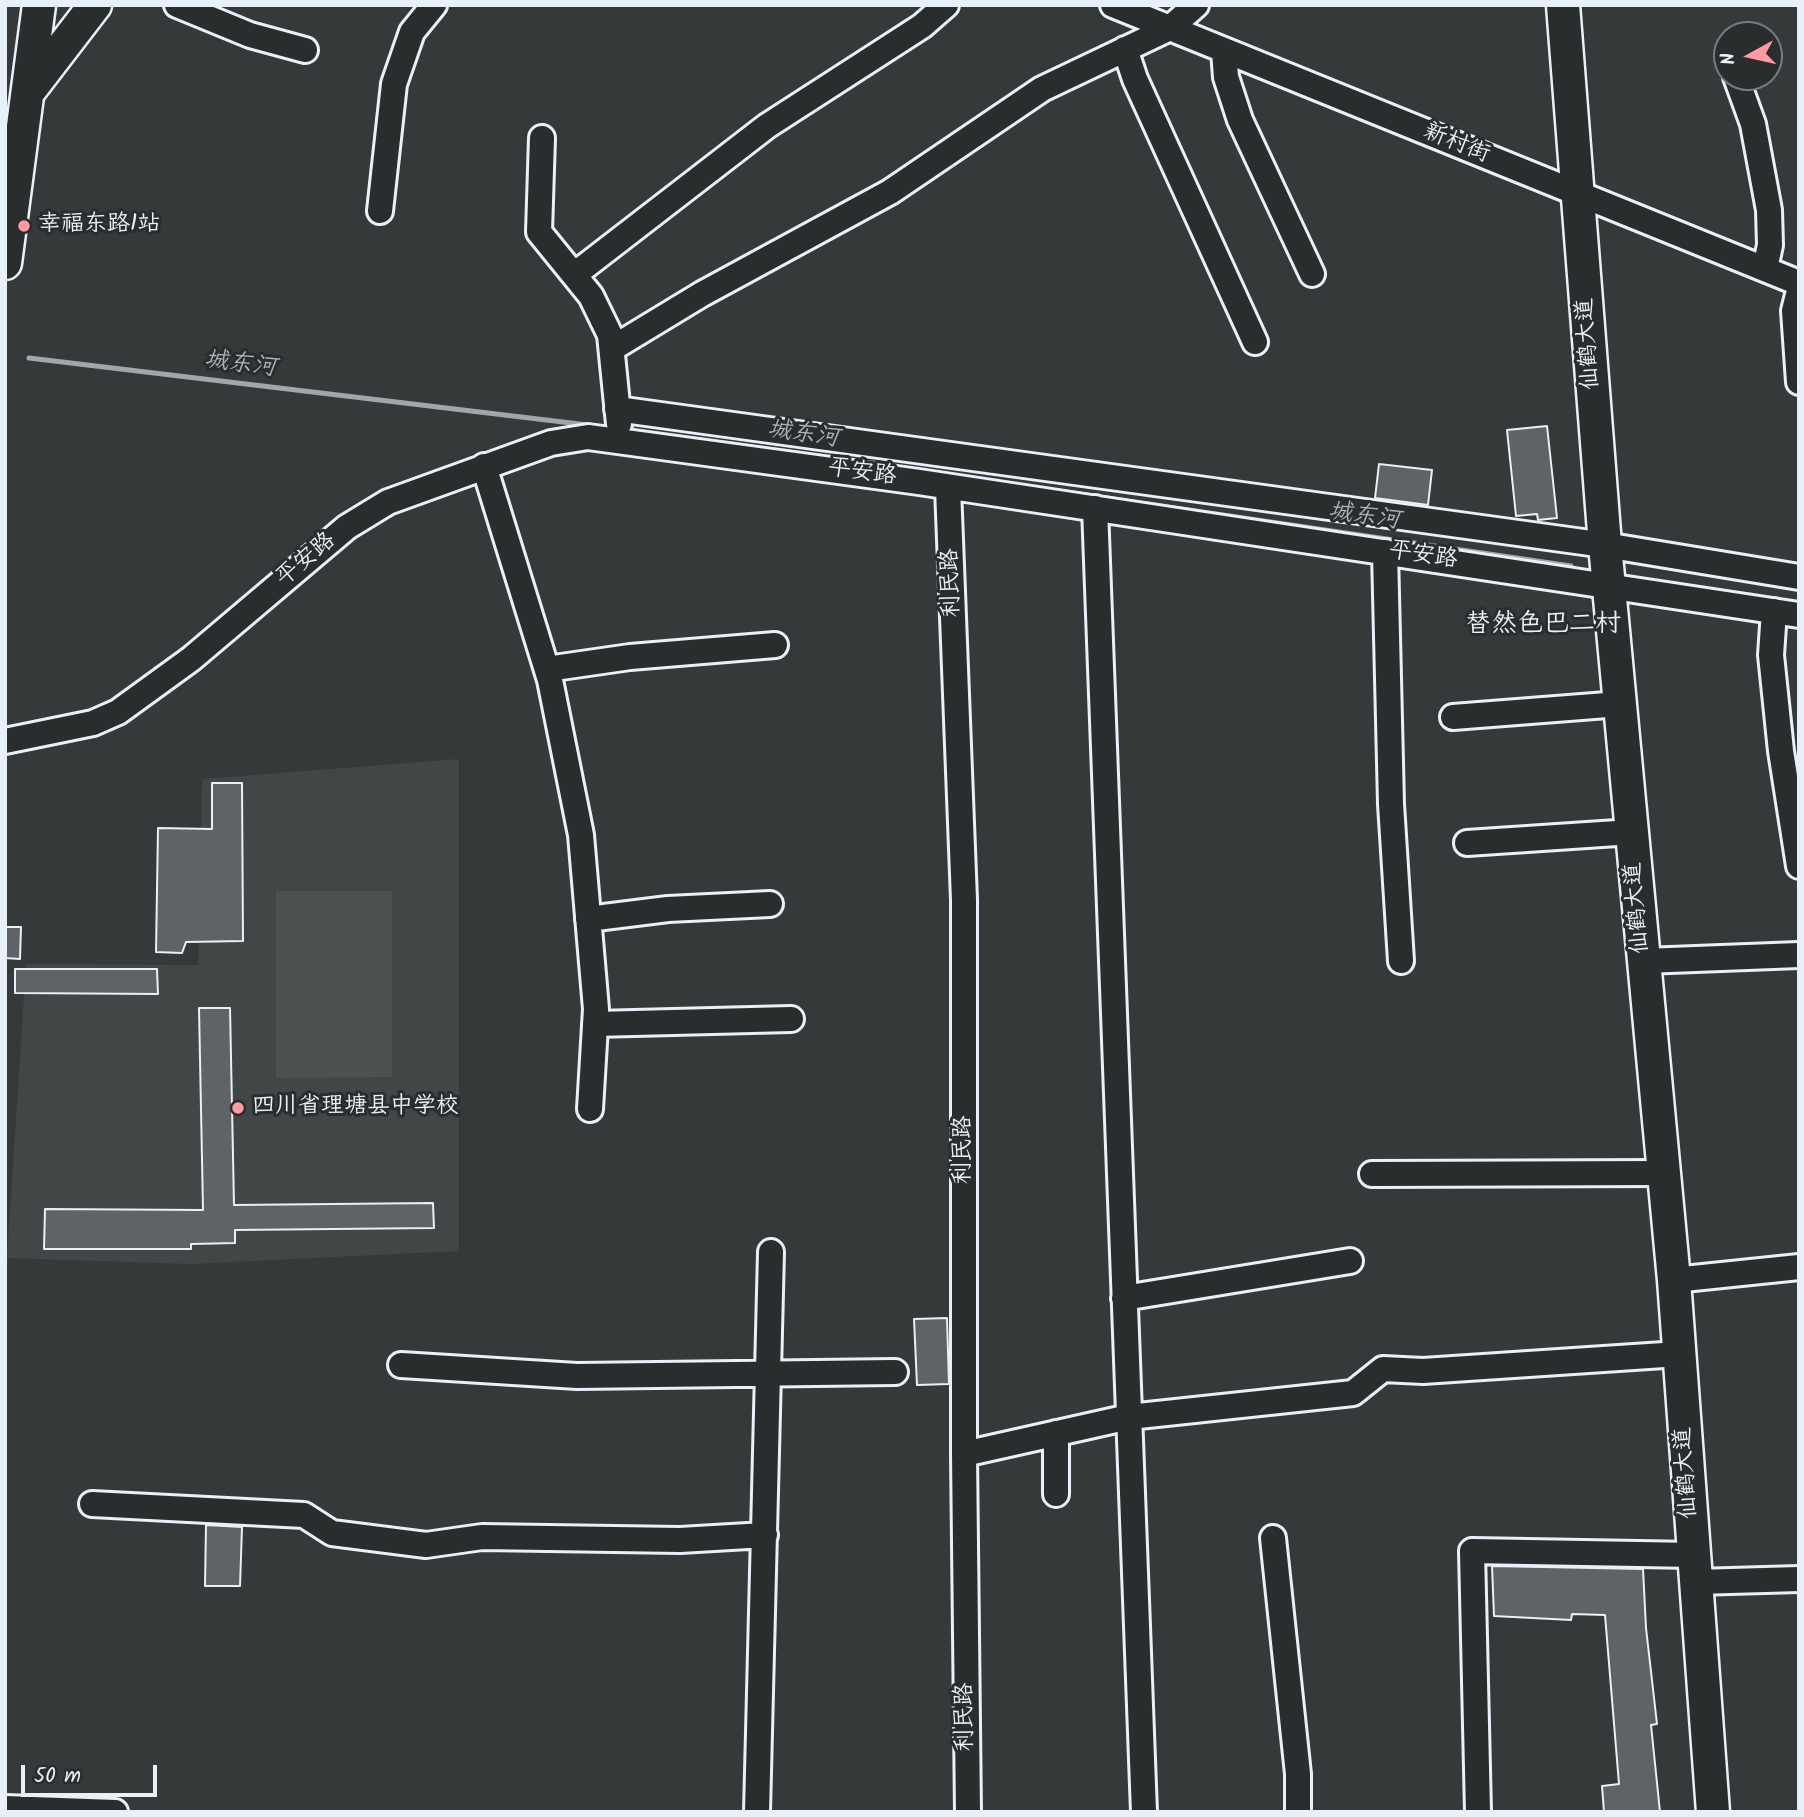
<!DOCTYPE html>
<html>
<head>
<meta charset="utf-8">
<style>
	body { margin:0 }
	#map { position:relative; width:1804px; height:1817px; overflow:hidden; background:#35393a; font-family:Kalam,sans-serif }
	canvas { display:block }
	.frame { position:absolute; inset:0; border:7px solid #e8f1f8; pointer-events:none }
	.north { position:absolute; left:1713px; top:21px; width:70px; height:70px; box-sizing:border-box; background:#2a2d2e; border:2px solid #767b7f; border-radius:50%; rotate:262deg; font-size:19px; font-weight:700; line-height:28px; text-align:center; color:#e8f1f8 }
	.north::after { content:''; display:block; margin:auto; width:24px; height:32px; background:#ff9aa2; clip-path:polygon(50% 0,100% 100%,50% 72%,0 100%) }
	.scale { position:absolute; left:21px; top:1765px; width:136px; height:32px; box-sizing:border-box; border:4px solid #e8f1f8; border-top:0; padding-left:9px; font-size:21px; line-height:24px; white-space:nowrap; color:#e8f1f8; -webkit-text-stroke:5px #2a2d2e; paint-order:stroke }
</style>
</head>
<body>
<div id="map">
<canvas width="1804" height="1817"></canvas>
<div class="frame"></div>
<div class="north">N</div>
<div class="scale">50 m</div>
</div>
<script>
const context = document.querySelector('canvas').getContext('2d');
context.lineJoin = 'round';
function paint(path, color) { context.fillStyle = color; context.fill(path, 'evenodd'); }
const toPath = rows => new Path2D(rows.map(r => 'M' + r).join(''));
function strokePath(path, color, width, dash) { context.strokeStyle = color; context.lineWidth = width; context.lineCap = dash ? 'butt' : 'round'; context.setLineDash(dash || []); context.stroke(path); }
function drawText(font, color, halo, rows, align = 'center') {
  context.font = font + ' Kalam,"LXGW WenKai TC",sans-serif'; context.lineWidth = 6; context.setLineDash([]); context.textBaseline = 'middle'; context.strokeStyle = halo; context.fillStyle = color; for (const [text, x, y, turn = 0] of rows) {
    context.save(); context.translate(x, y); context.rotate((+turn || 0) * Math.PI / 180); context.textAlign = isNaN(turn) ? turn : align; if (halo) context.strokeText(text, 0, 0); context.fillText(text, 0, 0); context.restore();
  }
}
const built = toPath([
	[459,759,459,1251,191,1264,7,1258,26,964,198,965,202,779]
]);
const green = toPath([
	[276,891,392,891,392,1077,276,1078]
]);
const stream = toPath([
	[29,358,613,428],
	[623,429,870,463],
	[1059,491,1571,566]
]);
const building = toPath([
	[1547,426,1557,518,1538,520,1537,514,1516,516,1507,430,1547,426],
	[1379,464,1432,470,1428,505,1375,498,1379,464],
	[212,783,242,783,243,941,186,942,182,953,156,952,158,828,212,829,212,783],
	[5,927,21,927,20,959,5,958,5,927],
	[15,969,157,969,158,994,15,993,15,969],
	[199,1008,230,1008,234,1205,433,1203,434,1228,235,1230,235,1243,191,1244,191,1249,44,1249,45,1209,203,1210,199,1008],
	[947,1318,949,1384,917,1385,914,1319,947,1318],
	[206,1525,242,1527,240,1586,205,1586,206,1525],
	[1492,1566,1643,1569,1646,1628,1657,1724,1651,1725,1660,1812,1604,1812,1602,1786,1619,1784,1605,1615,1572,1614,1571,1620,1494,1616,1492,1566]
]);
const minor = toPath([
	[177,5,250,35,305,50],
	[1113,5,1799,283],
	[1125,49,1135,79,1255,342],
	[1224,51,1226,77,1240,120,1312,274],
	[1736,77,1753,124,1769,210,1770,245,1765,269],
	[542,138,539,232,591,296,610,335,619,424],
	[380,211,394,84,412,32,434,5],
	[574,275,767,126,922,26,946,5],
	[1799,291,1794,311,1799,382],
	[613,348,702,294,890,192,1042,89,1170,28,1196,5],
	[617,409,1605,545,1799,577],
	[484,466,550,680,581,835,596,1009,590,1109],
	[948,488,964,900,964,1454,968,1812],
	[1095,508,1144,1812],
	[1385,552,1391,804,1401,961],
	[1774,611,1771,655,1781,751,1799,866],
	[547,669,630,657,775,645],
	[1453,717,1620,704],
	[5,741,93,723,118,712,191,659,347,527,388,502,551,443,588,437,919,482,1799,615],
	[1467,843,1632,832],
	[588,919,668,909,770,904],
	[1644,961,1799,955],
	[595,1024,791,1019],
	[1372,1174,1664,1173],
	[1674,1280,1799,1267],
	[1124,1298,1350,1261],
	[401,1365,577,1376,895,1372],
	[1056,1433,1056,1494],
	[964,1454,1129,1417,1353,1393,1383,1369,1423,1371,1679,1354],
	[92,1504,304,1515,332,1533,426,1545,482,1537,680,1540,765,1535],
	[1273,1538,1298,1774,1298,1812],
	[1696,1582,1799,1579],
	[5,1808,115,1812],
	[757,1812,771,1252],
	[1478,1812,1472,1551,1694,1555]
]);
const major = toPath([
	[1563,5,1605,545,1674,1280,1713,1812],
	[29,91,95,5],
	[5,263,39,5]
]);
const markers = [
	[24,226,7,"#ff9aa2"],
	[238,1108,7,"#ff9aa2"]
];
const streetNames = [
	["新村街",1456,145,22],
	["仙鹤大道",1590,344,-94],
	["平安路",862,474,8],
	["平安路",1423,557,9],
	["平安路",307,561,-40],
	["利民路",953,583,-92],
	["仙鹤大道",1639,908,-95],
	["利民路",965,1150,-90],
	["仙鹤大道",1688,1473,-94],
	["利民路",967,1717,-91]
];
const poiNames = [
	["幸福东路1站",38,226],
	["四川省理塘县中学校",252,1108]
];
const waterNames = [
	["城东河",240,366,7],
	["城东河",803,436,8],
	["城东河",1364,518,8]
];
const quarterNames = [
	["替然色巴二村",1543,627]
];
paint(built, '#424647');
paint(green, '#4d5152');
strokePath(stream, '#a0a7ac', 5);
paint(building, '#5f6365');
strokePath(building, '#e8f1f8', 2);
strokePath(minor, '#e8f1f8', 30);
strokePath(major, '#e8f1f8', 37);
strokePath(minor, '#2a2d2e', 24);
strokePath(major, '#2a2d2e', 32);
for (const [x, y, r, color] of markers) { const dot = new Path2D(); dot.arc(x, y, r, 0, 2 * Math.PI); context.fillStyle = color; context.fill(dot); strokePath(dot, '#2a2d2e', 2.5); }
drawText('23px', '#e8f1f8', '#2a2d2e', streetNames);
drawText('23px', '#e8f1f8', '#2a2d2e', poiNames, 'left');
drawText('italic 24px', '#acb3b8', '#2a2d2e', waterNames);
drawText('26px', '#e8f1f8', '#2a2d2e', quarterNames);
</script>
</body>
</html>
